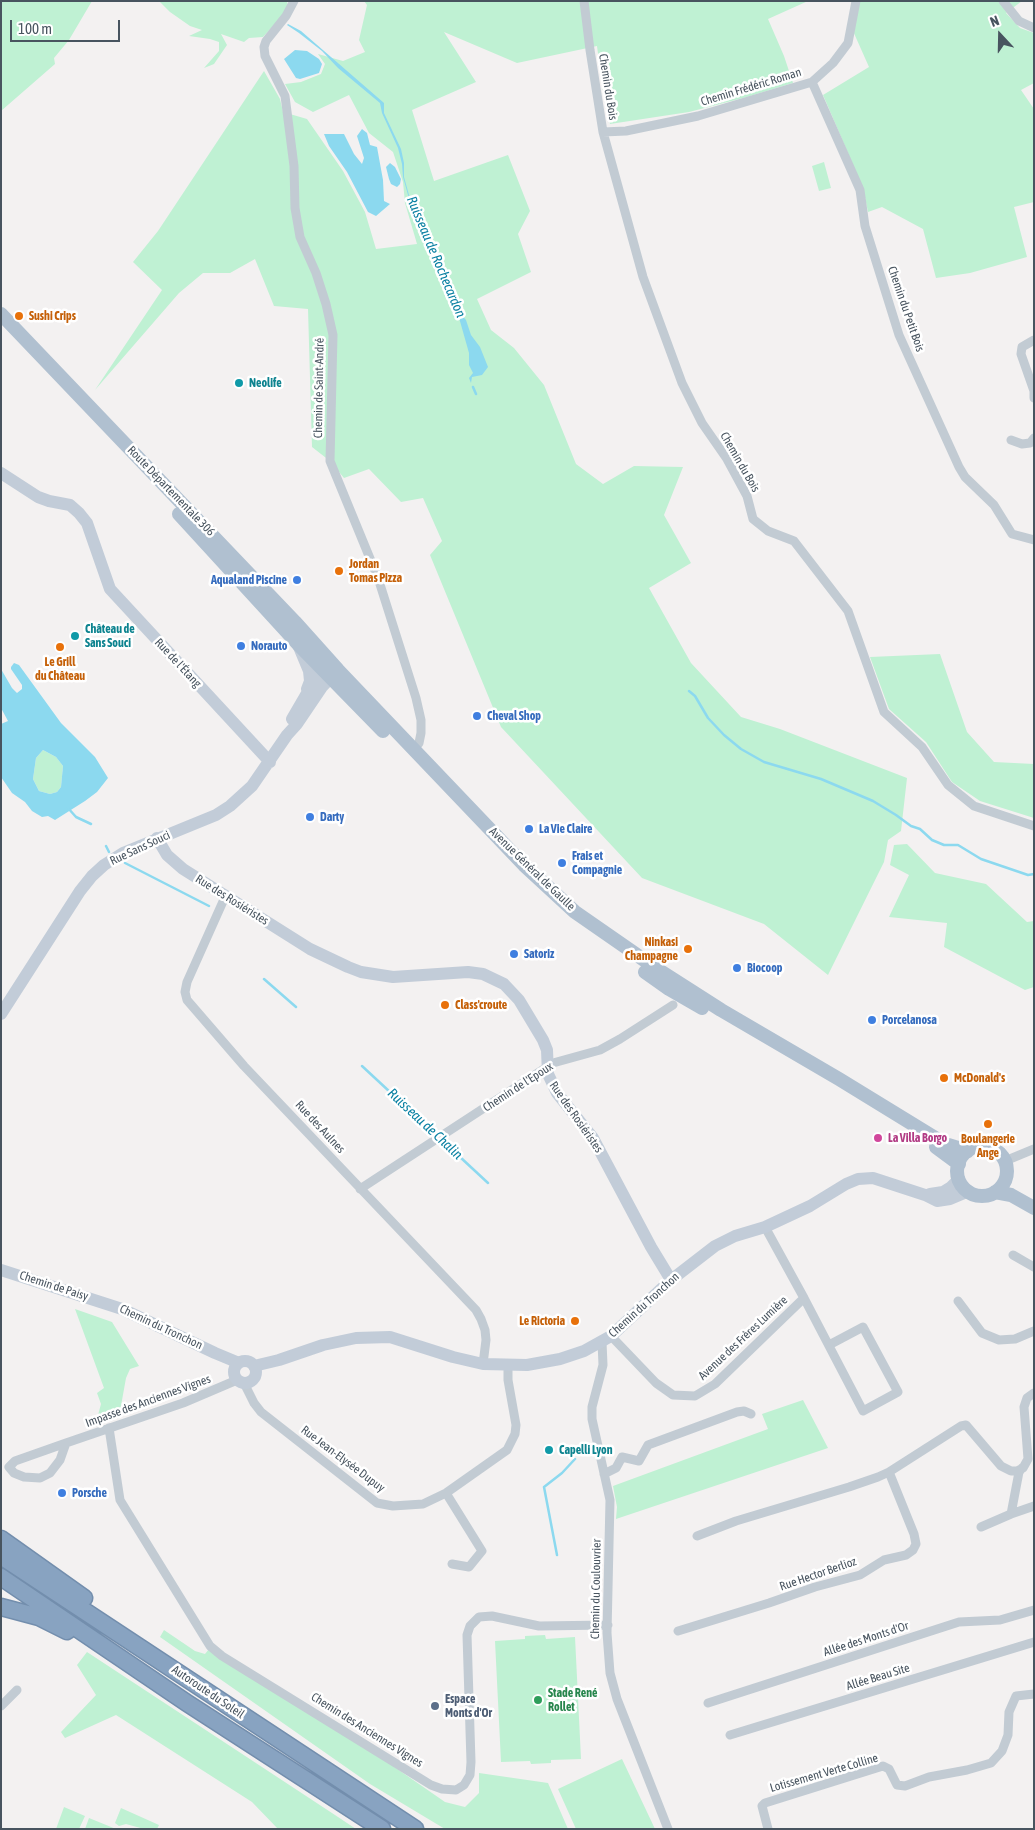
<!DOCTYPE html>
<html>
<head>
<meta charset="utf-8">
<style>
	body { margin:0 }
	#map { position:relative; width:1035px; height:1830px; overflow:hidden; background:#f3f1f1; font-family:"Asap Condensed",sans-serif }
	canvas { display:block }
	.frame { position:absolute; inset:0; border:2px solid #48545f; pointer-events:none }
	.north { position:absolute; left:975px; top:10px; width:50px; height:50px; -webkit-text-stroke:4px #fff; paint-order:stroke; rotate:339deg; font-size:14px; font-weight:700; line-height:20px; text-align:center; color:#48545f }
	.north::after { content:''; display:block; margin:auto; width:18px; height:22px; background:#48545f; clip-path:polygon(50% 0,100% 100%,50% 72%,0 100%) }
	.scale { position:absolute; left:10px; top:20px; width:110px; height:22px; box-sizing:border-box; border:2px solid #48545f; border-top:0; padding-left:6px; font-size:15px; line-height:18px; white-space:nowrap; color:#48545f; -webkit-text-stroke:4px #fff; paint-order:stroke }
</style>
</head>
<body>
<div id="map">
<canvas width="1035" height="1830"></canvas>
<div class="frame"></div>
<div class="north">N</div>
<div class="scale">100 m</div>
</div>
<script>
const context = document.querySelector('canvas').getContext('2d');
context.lineJoin = 'round';
function paint(path, color) { context.fillStyle = color; context.fill(path, 'evenodd'); }
const toPath = rows => new Path2D(rows.map(r => 'M' + r).join(''));
function strokePath(path, color, width, dash) { context.strokeStyle = color; context.lineWidth = width; context.lineCap = dash ? 'butt' : 'round'; context.setLineDash(dash || []); context.stroke(path); }
function drawText(font, color, halo, rows, align = 'center') {
  context.font = font + ' "Asap Condensed",sans-serif'; context.lineWidth = 5; context.setLineDash([]); context.textBaseline = 'middle'; context.strokeStyle = halo; context.fillStyle = color; for (const [text, x, y, turn = 0] of rows) {
    context.save(); context.translate(x, y); context.rotate((+turn || 0) * Math.PI / 180); context.textAlign = isNaN(turn) ? turn : align; if (halo) context.strokeText(text, 0, 0); context.fillText(text, 0, 0); context.restore();
  }
}
const green = toPath([
	[1,1,92,1,69,40,54,58,55,64,1,111],
	[159,1,287,1,288,6,286,12,263,37,249,38,244,42,221,34,227,45,214,64,204,68,219,51,219,42,210,39,189,36,202,30,190,26,170,12],
	[364,1,808,1,768,19,784,56,793,83,747,97,689,112,610,124,603,91,597,46,517,63,444,32,476,82,412,110,434,181,508,155,530,211,518,234,531,272,477,299,491,330,514,348,544,385,576,464,603,484,634,466,683,467,664,515,691,563,649,588,691,663,741,717,780,729,907,778,901,831,888,840,884,862,828,975,764,924,642,878,501,727,430,555,442,541,423,498,401,502,369,469,344,478,330,461,312,447,308,309,274,306,255,259,230,273,203,273,179,293,95,390,162,290,133,262,158,231,264,71,280,99,283,112,307,119,343,171,365,212,376,249,417,244,405,203,403,182,393,152,369,133,349,95,313,112,295,102,285,84,301,82,321,74,325,64,318,54,343,61,365,52,359,40,367,5],
	[858,1,1022,1,1006,13,1020,28,1034,33,1034,83,1021,90,1034,109,1034,202,1014,207,1027,257,970,273,936,278,923,229,882,207,868,212,863,188,823,95,869,67,853,31],
	[824,162,831,188,819,191,812,166],
	[940,654,967,732,994,762,1034,764,1034,818,980,801,952,782,926,742,889,709,870,657],
	[43,750,56,757,63,766,61,787,57,792,50,794,39,791,33,779,36,758],
	[907,844,935,873,986,884,1027,922,1034,921,1034,987,1025,990,944,947,947,923,889,917,909,875,890,865,894,845],
	[75,1309,112,1322,139,1366,130,1369,126,1378,119,1417,95,1426,101,1404,97,1393,104,1388],
	[803,1400,828,1448,616,1519,617,1507,613,1486,768,1429,762,1414],
	[164,1630,195,1651,205,1654,209,1649,367,1748,445,1802,465,1807,479,1793,479,1773,548,1783,568,1829,445,1829,370,1784,160,1637],
	[545,1635,546,1639,575,1637,581,1759,551,1760,551,1763,531,1764,530,1761,501,1762,495,1641,525,1639,525,1636],
	[87,1652,335,1815,356,1829,278,1829,252,1802,116,1715,65,1738,61,1732,96,1695,77,1665],
	[622,1759,655,1829,576,1829,558,1789],
	[64,1807,85,1816,79,1829,56,1829],
	[121,1808,159,1825,157,1829,144,1829,126,1824,119,1826,115,1823],
	[89,1818,116,1829,85,1829]
]);
const water = toPath([
	[288,24,301,31,384,103,384,113,401,149,404,163,404,177,409,195,433,245,438,259,438,263,448,280,448,285,455,297,459,312,466,320,471,335,480,347,488,367,482,375,472,377,471,383,469,378,473,373,469,365,469,353,454,300,446,284,446,281,440,267,436,264,437,259,431,245,408,195,403,177,402,164,398,148,382,113,380,103,338,68,322,51,299,33,287,25],
	[295,50,307,51,319,59,322,64,319,73,300,79,296,78,284,59],
	[362,129,367,133,370,145,377,147,383,180,384,201,390,204,376,216,368,212,347,172,329,146,324,134,344,134,354,154,362,164,364,158,357,136],
	[390,163,395,167,401,179,400,184,397,187,391,184,389,179,386,167],
	[14,663,19,665,61,723,95,757,108,778,97,792,85,801,55,820,48,816,42,817,32,811,25,802,12,793,1,777,1,724,8,721,1,708,1,669,12,688,17,693,22,689,22,685,11,669,11,667],
	[43,750,56,757,63,766,61,787,57,792,50,794,39,791,33,779,36,758]
]);
const stream = toPath([
	[473,387,476,394],
	[689,691,695,696,708,718,724,735,741,749,764,762,821,779,873,801,896,815,911,826,920,829,932,840,944,845,958,845,981,859,1028,875,1034,874],
	[68,808,76,817,91,824],
	[106,846,109,852],
	[125,863,209,906],
	[264,979,296,1007],
	[362,1066,488,1183],
	[557,1555,544,1487,562,1473,575,1459]
]);
const street = toPath([
	[294,1,286,16,266,41,264,47,265,56,285,96,294,166,295,208,300,237,316,273,326,304,333,335,330,461,378,578,416,698,421,720,421,733,419,743,414,749],
	[584,1,590,50,603,132,643,277,682,383,702,423,727,459,747,496,753,519,768,531,794,541,848,611,884,712,922,747,948,785,974,806,1034,826],
	[1003,1,1019,21,1034,28],
	[812,82,860,190,865,226,899,335,959,467,965,477,994,505,1012,534,1034,540],
	[603,132,626,131,698,116,812,82,833,63,848,43,856,1],
	[1034,340,1022,347,1021,354,1034,391,1034,398],
	[1011,440,1022,444,1030,443,1034,438],
	[225,897,187,982,185,992,187,1000,244,1066,476,1310,481,1319,485,1330,486,1340,483,1364],
	[1005,1161,1034,1149],
	[360,1189,553,1063,600,1050,620,1039,673,1005],
	[1013,1255,1034,1267],
	[804,1298,863,1411,898,1392,863,1327,829,1345],
	[958,1301,982,1333,999,1340,1015,1339,1034,1331],
	[611,1336,656,1383,673,1395,695,1396,715,1384,804,1298,765,1227],
	[602,1342,603,1365,592,1407,592,1419,610,1500,607,1633,610,1673,617,1699,668,1829],
	[244,1383,254,1403,261,1412,377,1503,393,1506,423,1504,446,1493,507,1450,515,1434,516,1425,508,1380,508,1366],
	[109,1428,120,1500,210,1646,222,1656,431,1785,442,1789,456,1790,464,1785,470,1775,471,1762,467,1635,470,1626,479,1617,492,1616,539,1626,608,1625],
	[66,1443,60,1460,50,1473,40,1478,24,1477,14,1473,9,1467,15,1461,66,1443,183,1403,237,1380],
	[1022,1468,1019,1472,1011,1514,1034,1506],
	[604,1474,616,1468,622,1457,639,1461,648,1445,737,1412,744,1411,751,1414],
	[446,1493,482,1551,469,1567,452,1564],
	[981,1527,1011,1514],
	[697,1536,736,1521,849,1487,878,1477,889,1472,961,1426,966,1425,1001,1466,1011,1471,1017,1471,1023,1468,1028,1459,1024,1407,1027,1398,1034,1393],
	[678,1631,769,1603,815,1587,860,1575,884,1560,906,1555,913,1550,916,1544,914,1534,889,1472],
	[708,1703,959,1622,1000,1620,1034,1610],
	[1,1706,17,1690],
	[730,1735,1034,1642],
	[768,1829,762,1806,765,1803,883,1766,889,1769,897,1785,905,1786,929,1777,967,1770,991,1763,1002,1751,1008,1735,1009,1712,1016,1696,1034,1694]
]);
const secondary = toPath([
	[1,473,38,497,49,501,70,505,79,513,87,523,110,589,270,762],
	[299,647,309,671,310,681,307,689],
	[292,719,317,676,330,664],
	[157,838,167,855,183,869,310,949,348,967,361,972,393,977,468,972,483,974,504,984,519,1000,543,1040,547,1050,548,1074,557,1093,593,1138,651,1247,671,1280],
	[1,1014,80,891,92,876,104,865,123,853,216,815,230,806,252,786,287,735,297,724,322,687,338,670],
	[930,1194,943,1192,951,1187,959,1179],
	[1,1270,122,1309,215,1353,239,1363],
	'234 1372a11 11 0 1 1 22 0a11 11 0 1 1-22 0Z',
	[254,1366,279,1360,323,1345,356,1338,390,1337,453,1357,483,1364,527,1365,560,1359,584,1351,611,1336,671,1280,715,1246,735,1236,765,1227,810,1206,846,1184,858,1179,873,1178,925,1195,937,1201,950,1199,969,1191]
]);
const primary = toPath([
	[1,314,295,622,338,670,524,865,575,912,660,971,721,1010,839,1079,945,1144,968,1151],
	[179,514,298,644,383,731],
	[645,972,669,989,702,1008],
	'957 1171a25 25 0 1 1 50 0a25 25 0 1 1-50 0Z',
	[936,1147,959,1164],
	[995,1192,1011,1195,1034,1208]
]);
const highway = toPath([
	[1,1539,84,1598],
	[1,1556,415,1829],
	[1,1577,187,1703,382,1829],
	[1,1607,39,1617,67,1631]
]);
const markers = [
	[19,316,5,"#e8710a"],
	[239,383,5,"#0f9aa8"],
	[339,571,5,"#e8710a"],
	[297,580,5,"#3f7fe0"],
	[75,636,5,"#0f9aa8"],
	[241,646,5,"#3f7fe0"],
	[60,647,5,"#e8710a"],
	[477,716,5,"#3f7fe0"],
	[310,817,5,"#3f7fe0"],
	[529,829,5,"#3f7fe0"],
	[562,863,5,"#3f7fe0"],
	[688,949,5,"#e8710a"],
	[514,954,5,"#3f7fe0"],
	[737,968,5,"#3f7fe0"],
	[445,1005,5,"#e8710a"],
	[872,1020,5,"#3f7fe0"],
	[944,1078,5,"#e8710a"],
	[988,1124,5,"#e8710a"],
	[878,1138,5,"#d1479c"],
	[575,1321,5,"#e8710a"],
	[549,1450,5,"#0f9aa8"],
	[62,1493,5,"#3f7fe0"],
	[538,1700,5,"#2e9e5b"],
	[435,1706,5,"#5c6f8a"]
];
const streetNames = [
	["Chemin du Bois",608,87,81],
	["Chemin Frédéric Roman",751,87,-17],
	["Chemin du Petit Bois",906,309,71],
	["Chemin de Saint-André",319,388,-89],
	["Chemin du Bois",740,462,60],
	["Route Départementale 306",171,491,46],
	["Rue de l'Étang",178,663,47],
	["Rue Sans Souci",140,848,-25],
	["Avenue Général de Gaulle",532,869,44],
	["Rue des Rosiéristes",232,900,32],
	["Chemin de l'Epoux",518,1087,-33],
	["Rue des Rosiéristes",576,1117,55],
	["Rue des Aulnes",320,1127,47],
	["Chemin de Paisy",54,1286,18],
	["Chemin du Tronchon",644,1305,-42],
	["Chemin du Tronchon",161,1327,25],
	["Avenue des Frères Lumière",743,1338,-43],
	["Impasse des Anciennes Vignes",148,1401,-20],
	["Rue Jean-Elysée Dupuy",343,1459,37],
	["Rue Hector Berlioz",818,1574,-19],
	["Chemin du Coulouvrier",596,1589,-89],
	["Allée des Monts d'Or",866,1639,-18],
	["Allée Beau Site",878,1677,-17],
	["Autoroute du Soleil",208,1692,34],
	["Chemin des Anciennes Vignes",367,1730,32],
	["Lotissement Verte Colline",824,1773,-16]
];
const foodNames = [
	["Sushi Crips",29,316],
	["Jordan",349,564],
	["Tomas Pizza",349,578],
	["Le Grill",60,662,"center"],
	["du Château",60,676,"center"],
	["Ninkasi",678,942,"right"],
	["Champagne",678,956,"right"],
	["Class'croute",455,1005],
	["McDonald's",954,1078],
	["Boulangerie",988,1139,"center"],
	["Ange",988,1153,"center"],
	["Le Rictoria",565,1321,"right"]
];
const cultureNames = [
	["Neolife",249,383],
	["Château de",85,629],
	["Sans Souci",85,643],
	["Capelli Lyon",559,1450]
];
const shopNames = [
	["Aqualand Piscine",287,580,"right"],
	["Norauto",251,646],
	["Cheval Shop",487,716],
	["Darty",320,817],
	["La Vie Claire",539,829],
	["Frais et",572,856],
	["Compagnie",572,870],
	["Satoriz",524,954],
	["Biocoop",747,968],
	["Porcelanosa",882,1020],
	["Porsche",72,1493]
];
const hotelNames = [
	["La Villa Borgo",888,1138]
];
const leisureNames = [
	["Stade René",548,1693],
	["Rollet",548,1707]
];
const serviceNames = [
	["Espace",445,1699],
	["Monts d'Or",445,1713]
];
const waterNames = [
	["Ruisseau de Rochecardon",436,257,67],
	["Ruisseau de Chalin",425,1124,43]
];
paint(green, '#bff1d3');
paint(water, '#8cd9ef');
strokePath(stream, '#8cd9ef', 2.5);
strokePath(highway, '#738ead', 19);
strokePath(street, '#c2cbd3', 9);
strokePath(secondary, '#c2ccd8', 12);
strokePath(primary, '#b0c0d0', 14);
strokePath(highway, '#88a3c1', 16);
for (const [x, y, r, color] of markers) { const dot = new Path2D(); dot.arc(x, y, r, 0, 2 * Math.PI); context.fillStyle = color; context.fill(dot); strokePath(dot, '#fff', 2); }
drawText('12px', '#48545f', '#fff', streetNames);
drawText('bold 12px', '#c56008', '#fff', foodNames, 'left');
drawText('bold 12px', '#0d838f', '#fff', cultureNames, 'left');
drawText('bold 12px', '#366cbe', '#fff', shopNames, 'left');
drawText('bold 12px', '#b23c85', '#fff', hotelNames, 'left');
drawText('bold 12px', '#27864d', '#fff', leisureNames, 'left');
drawText('bold 12px', '#4e5e75', '#fff', serviceNames, 'left');
drawText('italic 14px', '#0980a2', '#fff', waterNames);
</script>
</body>
</html>
